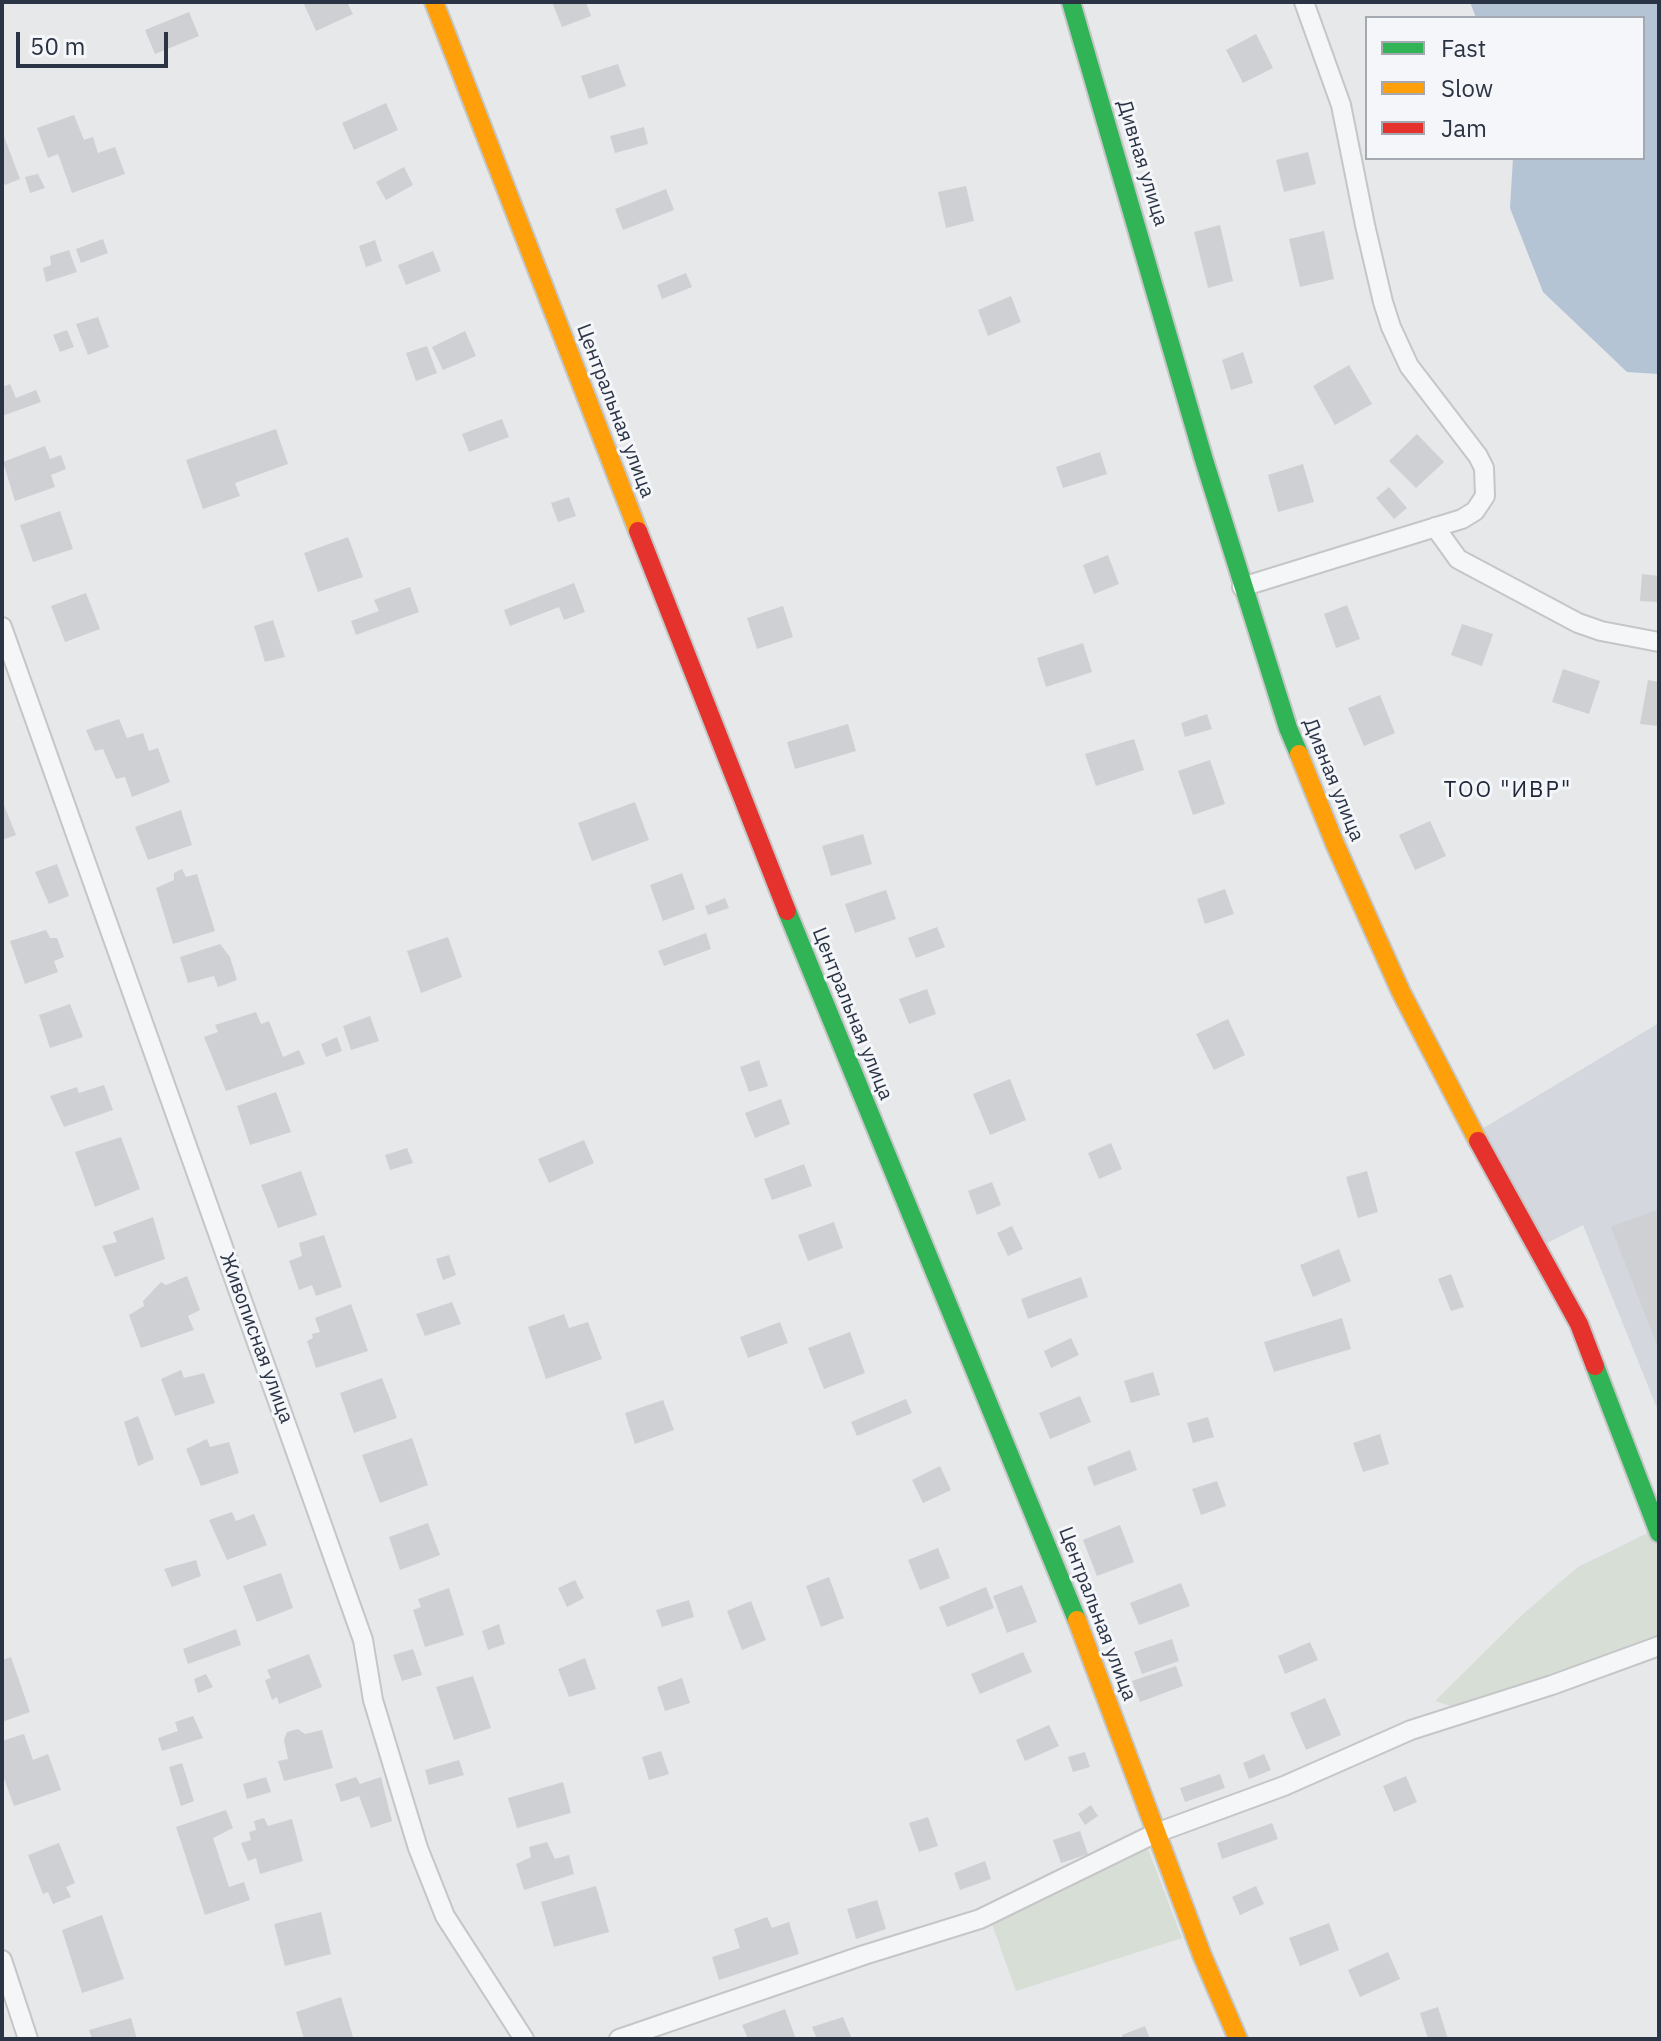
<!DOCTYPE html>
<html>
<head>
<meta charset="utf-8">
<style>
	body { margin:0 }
	#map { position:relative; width:1661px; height:2041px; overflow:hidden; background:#e6e8ea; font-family:"IBM Plex Sans",sans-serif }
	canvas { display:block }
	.frame { position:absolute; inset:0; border:4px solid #2b3445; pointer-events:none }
	.legend { position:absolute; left:1365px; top:16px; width:280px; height:144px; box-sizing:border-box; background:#f4f6f9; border:2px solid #a4a8b1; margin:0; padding:10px 14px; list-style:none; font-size:24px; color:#2b3445 }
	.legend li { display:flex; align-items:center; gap:16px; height:40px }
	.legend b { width:40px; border:2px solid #a4a8b1 }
	.scale { position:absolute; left:16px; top:32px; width:152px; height:36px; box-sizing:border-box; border:4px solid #2b3445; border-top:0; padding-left:10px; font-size:24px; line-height:28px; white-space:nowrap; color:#2b3445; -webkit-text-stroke:6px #f4f6f9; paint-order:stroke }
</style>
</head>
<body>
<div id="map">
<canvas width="1661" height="2041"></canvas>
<div class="frame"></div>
<ul class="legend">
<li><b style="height:10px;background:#30b455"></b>Fast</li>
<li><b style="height:10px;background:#ff9f0a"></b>Slow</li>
<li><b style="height:10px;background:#e5322d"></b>Jam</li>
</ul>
<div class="scale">50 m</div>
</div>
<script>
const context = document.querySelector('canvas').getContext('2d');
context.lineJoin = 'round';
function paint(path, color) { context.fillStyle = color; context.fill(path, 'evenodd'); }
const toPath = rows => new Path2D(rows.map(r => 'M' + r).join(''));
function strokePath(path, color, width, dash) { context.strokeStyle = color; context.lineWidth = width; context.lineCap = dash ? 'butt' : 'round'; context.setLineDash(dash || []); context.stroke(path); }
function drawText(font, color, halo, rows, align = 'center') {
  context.font = font + ' "IBM Plex Sans",sans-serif'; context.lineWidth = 6; context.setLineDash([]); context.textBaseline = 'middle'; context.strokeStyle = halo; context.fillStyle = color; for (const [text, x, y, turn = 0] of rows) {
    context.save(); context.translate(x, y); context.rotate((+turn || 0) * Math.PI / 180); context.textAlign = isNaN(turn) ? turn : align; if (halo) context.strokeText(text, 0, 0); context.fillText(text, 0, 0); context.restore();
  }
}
const built = toPath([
	[1659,1023,1659,1413,1583,1225,1543,1245,1482,1129]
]);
const green = toPath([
	[1654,1530,1659,1545,1659,1639,1463,1710,1435,1701,1523,1614,1578,1567],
	[1148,1849,1182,1938,1016,1991,992,1924]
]);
const water = toPath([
	[1470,2,1659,2,1659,374,1627,372,1543,292,1510,208,1513,158,1643,158,1643,18,1476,18]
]);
const building = toPath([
	[303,2,347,2,353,14,316,31],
	[552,2,586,2,591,16,562,27],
	[189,12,199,36,155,54,145,30],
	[1256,34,1273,68,1243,83,1226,50],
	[618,64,626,86,589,99,581,76],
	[386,103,398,130,354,150,342,123],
	[74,115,84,140,93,137,98,153,115,147,125,174,72,193,58,154,48,158,37,128],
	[644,127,648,144,615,153,610,136],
	[2,131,20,179,5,185,2,179],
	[1308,152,1316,184,1284,192,1276,160],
	[404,167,413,185,386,200,376,182],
	[38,174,45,188,30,193,25,177],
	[966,186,974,221,946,228,938,192],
	[666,189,674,210,623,230,615,209],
	[1220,225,1233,281,1208,288,1194,232],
	[1324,231,1334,279,1300,287,1289,239],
	[103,239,108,253,81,263,76,249],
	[375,240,382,261,366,267,359,246],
	[69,250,77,272,46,282,43,268,51,265,50,256],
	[433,251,441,271,406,285,398,265],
	[686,273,692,287,662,299,657,285],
	[1011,296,1021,322,988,336,978,310],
	[98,317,109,347,88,355,76,324],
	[67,330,74,347,60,352,53,335],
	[465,331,476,356,443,370,432,347],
	[427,346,437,373,416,381,406,353],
	[1243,352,1253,383,1231,390,1222,360],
	[1349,365,1372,404,1335,425,1313,386],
	[10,384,16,398,36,390,41,402,2,416,2,387],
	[502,419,509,437,469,452,462,434],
	[276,429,288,464,235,483,240,496,203,509,186,460],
	[1417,434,1444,462,1416,488,1389,461],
	[45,446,50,459,61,455,66,469,51,475,55,487,15,501,3,462],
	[1100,452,1107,474,1063,488,1056,467],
	[1303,464,1314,502,1278,512,1268,475],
	[1389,487,1407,508,1394,519,1376,498],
	[569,497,576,516,558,522,551,503],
	[60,511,73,549,33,562,20,525],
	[348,537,363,577,318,592,304,553],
	[1108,555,1119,584,1094,594,1083,565],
	[1642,574,1659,576,1659,602,1640,601],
	[574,583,585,612,564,620,559,607,510,626,504,610],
	[410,587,419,612,356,635,351,621,379,611,374,600],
	[86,593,100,629,65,642,51,606],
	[1347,605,1360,639,1336,648,1324,614],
	[783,606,793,637,757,649,747,618],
	[273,620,285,657,265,662,254,626],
	[1462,624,1493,634,1482,666,1451,655],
	[1083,643,1092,672,1046,687,1037,658],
	[1563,669,1600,681,1589,714,1552,702],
	[1648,680,1659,682,1659,726,1640,724],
	[1380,695,1395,733,1364,746,1348,708],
	[1207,714,1212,729,1185,737,1181,723],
	[119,719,127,738,143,733,149,751,158,748,170,782,132,797,125,777,116,779,103,749,95,751,86,730],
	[848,724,856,751,795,769,787,742],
	[1134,739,1144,770,1096,786,1085,754],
	[1210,760,1225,804,1193,815,1178,771],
	[2,800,16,835,2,840],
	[635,802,649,840,592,861,578,823],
	[181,810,192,845,148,860,135,827],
	[1430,821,1446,856,1415,870,1399,835],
	[863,834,872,864,831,876,822,846],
	[57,864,69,896,49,904,35,872],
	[182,869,186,877,197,874,215,931,173,944,156,888,174,880,174,873],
	[682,873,695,909,663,921,650,885],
	[1225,889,1234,914,1205,924,1197,899],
	[886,890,896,919,855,933,845,904],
	[725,898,729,908,708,915,705,906],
	[937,927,945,947,916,958,908,938],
	[46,930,50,938,57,938,64,957,54,961,58,972,25,984,10,941],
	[706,933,711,949,664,966,658,951],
	[448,937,462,977,421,993,407,951],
	[220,944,230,957,237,980,218,987,214,976,188,983,180,957],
	[927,989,936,1014,909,1024,899,999],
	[70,1004,83,1037,50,1048,39,1015],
	[256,1012,261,1024,269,1021,283,1057,299,1050,305,1064,226,1091,204,1037,218,1032,215,1025],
	[370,1016,379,1041,351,1050,343,1026],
	[1228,1019,1245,1055,1214,1070,1196,1034],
	[337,1037,342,1051,326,1057,321,1044],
	[759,1060,768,1086,749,1092,740,1067],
	[1010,1079,1026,1120,990,1135,973,1094],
	[104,1085,113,1110,64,1127,50,1096,77,1087,79,1093],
	[276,1092,291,1132,250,1145,237,1106],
	[781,1099,790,1124,755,1138,745,1113],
	[121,1137,140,1189,95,1207,75,1152],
	[584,1140,594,1163,549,1183,538,1159],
	[1111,1143,1122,1169,1099,1179,1088,1153],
	[407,1148,413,1163,390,1170,385,1155],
	[804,1164,812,1186,772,1200,764,1179],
	[301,1171,317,1215,278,1228,261,1185],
	[1367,1171,1378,1212,1358,1218,1346,1177],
	[992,1182,1001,1205,977,1215,968,1191],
	[1659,1209,1659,1350,1611,1227],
	[153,1217,165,1259,115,1277,102,1246,117,1242,113,1232],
	[834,1222,843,1248,808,1261,798,1235],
	[1012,1226,1023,1249,1008,1256,997,1233],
	[324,1235,342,1287,316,1296,312,1285,299,1290,289,1261,302,1256,299,1243],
	[1339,1249,1351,1281,1313,1297,1300,1265],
	[449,1255,456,1275,443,1280,436,1259],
	[1451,1274,1464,1307,1451,1311,1438,1279],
	[187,1276,200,1310,188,1316,194,1330,141,1348,129,1315,144,1306,143,1301,161,1282,166,1285],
	[1081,1277,1088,1297,1028,1319,1021,1299],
	[452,1302,461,1324,425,1336,416,1314],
	[351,1304,368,1351,316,1368,307,1341,313,1338,312,1334,320,1332,315,1318],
	[564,1314,569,1328,588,1322,602,1359,546,1379,528,1327],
	[1342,1318,1351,1349,1274,1372,1264,1342],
	[780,1322,788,1343,748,1358,740,1337],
	[850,1332,865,1373,824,1389,808,1348],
	[1071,1338,1079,1355,1051,1368,1044,1351],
	[181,1370,184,1378,204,1373,215,1403,175,1416,161,1379],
	[1153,1372,1160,1395,1131,1403,1124,1381],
	[382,1378,397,1418,354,1433,340,1393],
	[1080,1396,1091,1422,1050,1439,1039,1413],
	[906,1399,912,1413,857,1436,851,1422],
	[663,1400,674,1430,635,1444,625,1413],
	[138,1416,154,1459,138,1466,124,1422],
	[1208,1417,1214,1437,1193,1443,1187,1423],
	[1380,1434,1389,1464,1363,1472,1353,1443],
	[412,1438,428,1485,380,1503,362,1455],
	[207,1439,210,1447,229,1442,239,1473,201,1486,186,1449],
	[1130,1450,1137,1470,1094,1486,1087,1467],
	[940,1466,951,1490,923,1503,912,1480],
	[1217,1481,1226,1506,1201,1515,1192,1489],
	[232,1512,236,1521,254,1514,267,1545,227,1560,209,1520],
	[428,1523,440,1555,400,1570,389,1537],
	[1120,1525,1134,1562,1097,1576,1083,1540],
	[938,1548,950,1578,920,1590,908,1560],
	[196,1560,201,1576,172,1587,164,1569],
	[281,1573,293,1608,257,1622,243,1586],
	[829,1577,844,1618,821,1627,806,1586],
	[575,1580,584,1598,567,1607,558,1588],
	[1181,1583,1190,1606,1139,1625,1130,1603],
	[1022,1585,1037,1622,1007,1633,993,1596],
	[986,1587,994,1608,947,1627,939,1607],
	[449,1588,464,1635,425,1647,413,1610,421,1607,418,1599],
	[689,1600,694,1617,662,1627,656,1610],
	[751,1601,766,1640,742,1650,727,1611],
	[499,1624,505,1644,488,1650,482,1631],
	[236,1629,241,1645,188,1664,183,1649],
	[1172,1639,1179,1661,1142,1674,1134,1652],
	[1310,1642,1318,1660,1285,1674,1278,1656],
	[413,1649,422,1675,402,1681,393,1655],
	[1023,1652,1032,1672,980,1694,971,1674],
	[309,1654,322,1687,279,1704,277,1697,272,1700,265,1680,271,1678,267,1670],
	[11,1657,30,1712,2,1722,2,1660],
	[585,1658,596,1689,569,1697,558,1669],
	[1176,1666,1183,1686,1140,1702,1132,1681],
	[206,1674,213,1687,198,1693,194,1679],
	[473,1676,491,1728,454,1740,436,1687],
	[682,1678,690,1703,665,1711,657,1687],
	[1325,1698,1341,1735,1306,1750,1290,1713],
	[193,1716,203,1738,162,1751,158,1738,178,1731,175,1722],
	[1049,1725,1059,1746,1025,1761,1016,1740],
	[298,1729,305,1734,322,1730,333,1768,284,1781,278,1761,288,1759,284,1740,287,1732],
	[24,1734,33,1760,48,1754,61,1790,14,1806,2,1773,2,1741],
	[661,1751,669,1774,649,1780,642,1757],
	[1085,1752,1090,1767,1073,1772,1068,1757],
	[1264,1754,1271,1770,1249,1779,1243,1763],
	[459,1760,464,1775,429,1785,425,1770],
	[182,1763,194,1801,181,1806,169,1767],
	[1220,1774,1225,1788,1185,1802,1180,1788],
	[1406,1776,1417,1802,1394,1812,1383,1786],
	[266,1777,271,1792,247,1799,243,1784],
	[356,1777,360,1784,381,1777,392,1821,371,1828,359,1796,341,1802,335,1784],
	[563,1782,571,1813,517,1828,508,1798],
	[1091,1805,1098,1816,1085,1825,1078,1814],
	[226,1810,233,1828,213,1838,229,1887,244,1882,250,1900,205,1915,176,1827],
	[928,1817,938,1846,919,1852,909,1823],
	[264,1818,268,1826,292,1819,303,1861,260,1874,256,1858,248,1861,241,1843,251,1840,249,1832,256,1830,254,1821],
	[1272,1823,1278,1839,1222,1859,1217,1843],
	[1080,1831,1088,1854,1061,1863,1053,1840],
	[547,1842,555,1859,569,1855,574,1874,524,1890,516,1864,531,1857,529,1847],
	[59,1843,75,1883,66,1887,71,1897,53,1904,48,1892,43,1894,28,1855],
	[985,1861,991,1879,960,1890,954,1873],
	[596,1886,609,1932,554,1947,541,1902],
	[1256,1886,1264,1904,1240,1915,1232,1897],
	[877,1900,886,1929,856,1939,847,1909],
	[321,1912,331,1954,285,1966,274,1924],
	[102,1915,124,1979,82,1993,62,1930],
	[767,1917,772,1928,789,1922,799,1954,719,1980,712,1957,740,1948,734,1929],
	[1329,1923,1339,1950,1300,1966,1289,1938],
	[1388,1952,1400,1979,1360,1997,1348,1970],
	[341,1997,353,2037,304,2039,296,2012],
	[1438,2007,1448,2039,1428,2039,1420,2013],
	[785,2009,796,2039,748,2039,742,2025],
	[843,2017,852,2039,817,2039,812,2027],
	[131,2018,137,2039,92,2039,89,2030],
	[1145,2026,1150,2039,1123,2039,1122,2035]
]);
const street = toPath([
	[1435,527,1458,559,1578,623,1601,631,1659,642],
	[1242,587,1462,519,1475,511,1485,496,1484,468,1478,456,1409,366,1391,327,1383,302,1365,225,1341,105,1304,2],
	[2,627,363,1640,373,1700,418,1848,445,1916,524,2039],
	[2,1960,28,2039],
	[619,2039,864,1955,980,1919,1156,1833,1284,1786,1411,1730,1552,1685,1659,1646]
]);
const fast = toPath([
	[1071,2,1204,460,1288,728,1299,754],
	[787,911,1077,1620],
	[1595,1366,1659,1533]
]);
const slow = toPath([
	[434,2,638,531],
	[1299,754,1335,844,1401,992,1478,1141],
	[1077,1620,1202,1955,1238,2039]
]);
const jam = toPath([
	[638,531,787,911],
	[1478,1141,1579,1324,1595,1366]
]);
const streetNames = [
	["Дивная улица",1142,163,73],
	["Центральная улица",615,411,69],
	["Дивная улица",1333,780,68],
	["Центральная улица",852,1014,68],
	["Живописная улица",256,1338,70],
	["Центральная улица",1097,1614,69]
];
const neighbourhoodNames = [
	["ТОО \"ИВР\"",1508,791]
];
paint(built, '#d4d7dd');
paint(green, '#d6ded6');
paint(water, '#b4c4d5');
paint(building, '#ced0d3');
strokePath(street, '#c4c6c8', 22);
strokePath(fast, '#c4c6c8', 22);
strokePath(slow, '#c4c6c8', 22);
strokePath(jam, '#c4c6c8', 22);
strokePath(street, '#f5f6f7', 18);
strokePath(fast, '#30b455', 18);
strokePath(slow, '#ff9f0a', 18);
strokePath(jam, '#e5322d', 18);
drawText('20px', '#2b3445', '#f4f6f9', streetNames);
context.letterSpacing = '2px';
drawText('22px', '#1d2536', '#f4f6f9', neighbourhoodNames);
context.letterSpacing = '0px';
</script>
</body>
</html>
